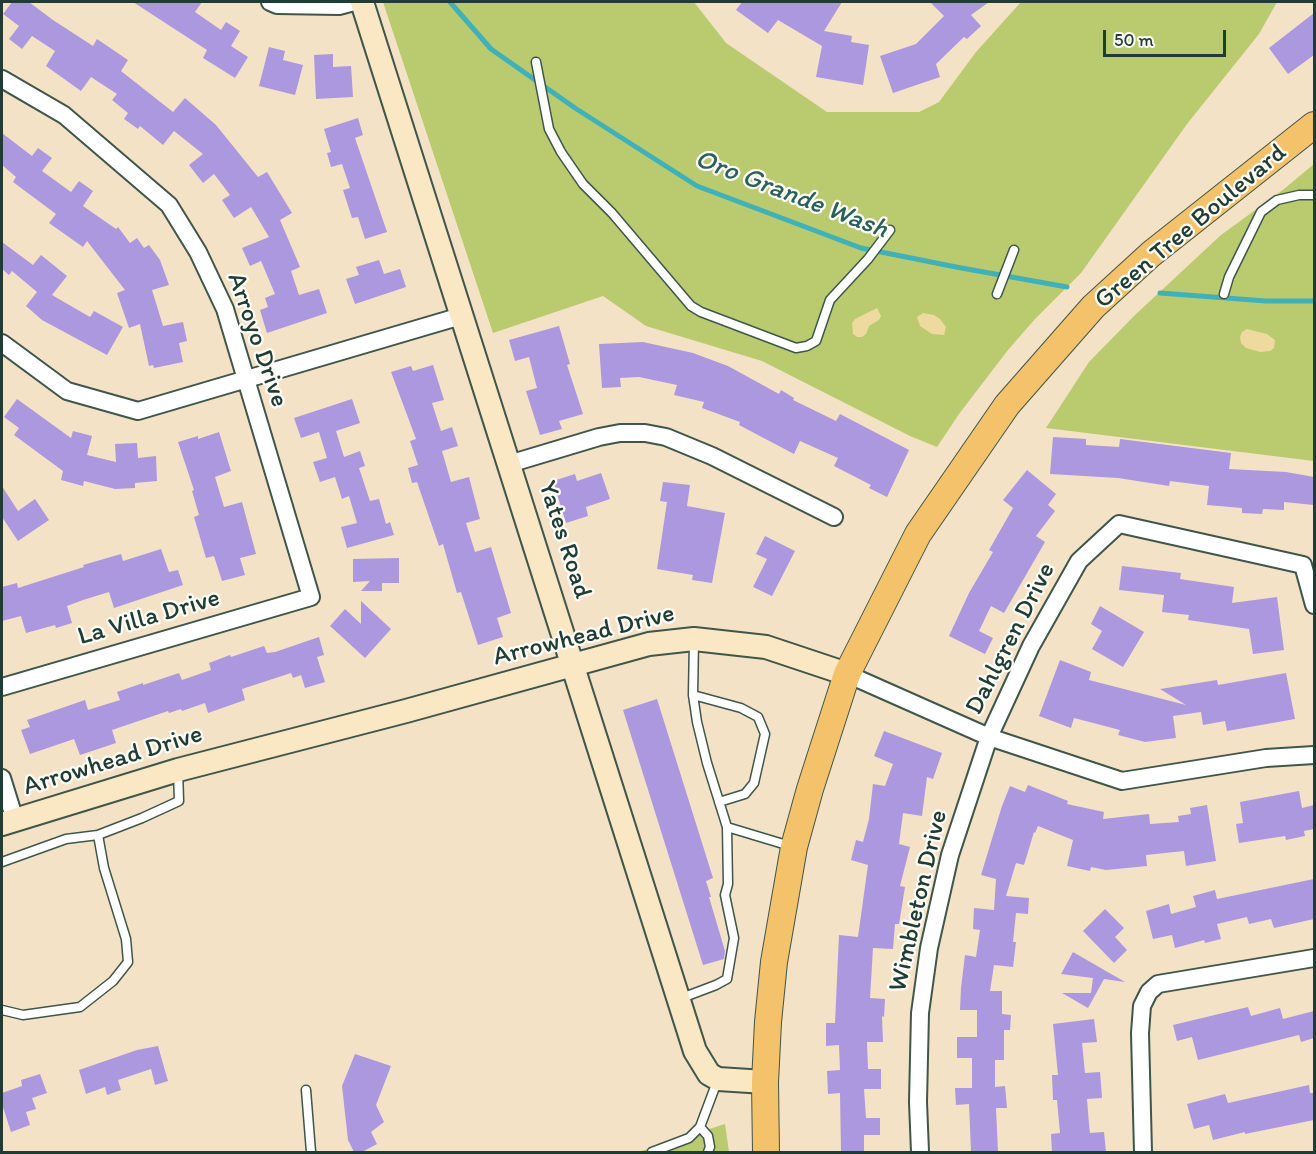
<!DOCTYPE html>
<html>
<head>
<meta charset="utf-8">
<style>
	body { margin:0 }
	#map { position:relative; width:1316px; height:1154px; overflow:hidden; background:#f3e2c6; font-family:Itim,sans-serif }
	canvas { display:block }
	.frame { position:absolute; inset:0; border:3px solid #1f3d34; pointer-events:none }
	.scale { position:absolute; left:1103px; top:30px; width:123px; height:27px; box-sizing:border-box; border:3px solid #1f3d34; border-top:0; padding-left:8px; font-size:18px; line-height:21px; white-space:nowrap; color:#1f3d34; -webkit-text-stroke:4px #fdfcf7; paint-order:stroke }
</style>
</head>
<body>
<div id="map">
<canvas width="1316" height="1154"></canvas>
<div class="frame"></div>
<div class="scale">50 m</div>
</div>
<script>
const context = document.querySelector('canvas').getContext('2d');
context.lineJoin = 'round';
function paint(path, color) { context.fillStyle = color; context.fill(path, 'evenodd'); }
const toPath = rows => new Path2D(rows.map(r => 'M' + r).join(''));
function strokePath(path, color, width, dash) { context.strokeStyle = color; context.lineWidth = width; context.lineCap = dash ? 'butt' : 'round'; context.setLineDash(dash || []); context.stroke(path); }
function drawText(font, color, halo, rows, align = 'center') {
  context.font = font + ' Itim,sans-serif'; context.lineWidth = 4.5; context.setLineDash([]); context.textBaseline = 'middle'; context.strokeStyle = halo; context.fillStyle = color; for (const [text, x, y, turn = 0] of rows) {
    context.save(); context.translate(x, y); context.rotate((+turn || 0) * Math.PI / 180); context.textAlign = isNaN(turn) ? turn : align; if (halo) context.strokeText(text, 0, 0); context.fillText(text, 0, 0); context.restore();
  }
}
const green = toPath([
	[383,2,694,2,726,43,827,112,919,112,939,102,976,52,1021,2,1277,2,1259,34,1187,124,1081,273,1035,319,1008,350,959,414,937,447,910,436,762,361,646,326,603,296,493,333],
	[1314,164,1314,461,1046,428,1089,362,1135,315,1221,235,1284,189],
	[725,1124,729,1152,638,1152]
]);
const sand = toPath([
	[877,308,881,316,879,320,869,326,866,334,862,337,857,337,853,334,852,323,855,319],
	[923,313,934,315,940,319,946,327,944,335,932,334,920,326,917,317],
	[1247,329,1267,334,1275,340,1274,348,1270,351,1260,352,1246,348,1241,343,1240,337,1242,332]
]);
const stream = toPath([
	[450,2,491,49,575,108,697,186,861,248,956,267,1067,287],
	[1160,293,1266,301,1314,301]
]);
const building = toPath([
	[12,2,29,2,53,20,93,46,97,39,128,60,121,71,173,112,185,98,216,125,258,177,267,172,292,213,280,220,300,267,291,271,299,295,319,289,327,313,267,333,260,310,268,307,265,298,275,294,261,261,250,266,242,248,269,237,251,207,234,218,222,200,230,195,214,174,203,183,189,165,203,154,174,131,163,145,140,126,138,129,124,119,128,113,112,100,117,94,91,77,81,91,46,66,55,51,32,36,22,49,9,39,19,26,3,14],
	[133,2,202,2,195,12,221,30,226,22,240,31,231,46,248,57,235,78,203,58,207,50],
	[742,2,842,2,824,31,852,36,851,42,869,45,863,85,816,77,822,46,778,20,768,33,736,10],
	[930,2,989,2,971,15,981,26,967,39,964,37,936,64,940,77,893,93,880,56,916,44,944,16],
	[1314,13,1314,55,1288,74,1269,48],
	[269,47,285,51,283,60,303,65,295,95,259,86],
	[333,54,333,67,351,66,353,97,316,99,314,55],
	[358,118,363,135,355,138,387,232,365,239,358,217,352,218,343,190,350,188,342,164,331,167,327,153,331,152,324,129],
	[2,133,32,156,38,148,52,158,42,171,71,192,79,181,93,191,83,206,116,229,118,227,130,243,137,238,144,248,149,245,160,260,169,285,152,290,163,326,183,322,187,341,179,343,183,362,154,368,153,365,149,366,140,324,129,328,117,293,125,290,87,241,83,247,49,223,56,214,13,182,16,177,2,165],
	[2,242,33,265,41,255,67,276,52,295,90,317,94,311,123,327,107,355,42,320,26,306,37,292,12,271,9,275,2,269],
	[379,260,384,274,400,269,406,287,355,304,346,279,359,275,356,267],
	[559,326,570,364,567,365,583,414,559,421,562,429,540,435,526,391,537,388,529,357,515,361,509,340],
	[643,342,693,353,728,366,779,394,781,390,794,398,793,400,836,421,840,414,909,450,887,497,869,488,871,485,834,466,838,458,800,441,794,454,739,425,740,422,702,408,704,402,674,395,677,385,639,377,620,378,621,387,602,388,599,344],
	[433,365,444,400,432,403,441,431,452,427,458,446,442,451,451,482,469,477,480,519,466,523,475,552,491,547,511,613,497,618,503,637,478,645,461,592,457,593,443,544,439,546,417,482,412,483,408,468,418,465,410,441,416,439,391,372,411,366,413,371],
	[17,399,71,438,73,431,92,436,87,455,116,462,115,444,137,443,138,458,156,456,157,481,135,483,135,488,115,489,84,481,83,486,61,480,63,471,14,435,19,428,4,417],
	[352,399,360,423,336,431,344,457,360,451,365,466,359,468,370,501,379,499,386,524,390,522,394,535,347,548,341,527,357,523,349,496,342,499,335,477,320,482,313,462,327,458,319,432,301,438,294,418],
	[219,432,231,471,215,477,224,507,242,502,256,554,240,558,245,575,222,581,214,556,206,558,194,517,199,515,192,491,194,490,178,442,198,436,198,439],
	[1053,437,1086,439,1086,445,1119,447,1120,439,1231,453,1229,469,1286,472,1314,477,1314,505,1284,502,1284,510,1263,509,1262,514,1242,513,1242,508,1207,505,1209,486,1170,481,1169,486,1118,478,1050,474],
	[1027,470,1056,494,1048,505,1055,511,1036,536,1045,542,1004,613,991,606,979,631,993,638,985,654,949,636,969,593,993,552,989,550,1013,508,1003,500],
	[601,473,610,499,586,507,588,516,566,523,553,481,575,474,577,481],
	[663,482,690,485,687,506,725,513,712,583,692,580,693,575,657,569,667,502,660,501],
	[2,486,18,511,35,499,49,520,18,541,2,517],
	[765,536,795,551,772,596,753,587,767,559,756,554],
	[161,549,169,572,178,570,183,585,114,608,109,592,83,600,67,606,72,623,56,628,55,625,26,633,21,616,2,621,2,587,17,583,18,588,84,567,83,565,121,554,123,561],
	[399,558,399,583,382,583,382,591,361,591,370,581,353,582,353,559],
	[1122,566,1181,573,1180,579,1234,587,1232,603,1277,597,1284,650,1253,654,1249,629,1188,620,1189,615,1162,612,1164,595,1119,590],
	[361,601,391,629,365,658,330,626,345,609,361,624],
	[1100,606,1144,632,1123,667,1092,649,1102,631,1091,624],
	[319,637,324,655,317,657,325,682,305,688,301,675,293,678,291,673,242,689,245,700,208,713,205,703,182,711,181,709,169,713,168,711,112,730,116,743,80,755,74,739,30,754,21,730,30,727,27,720,85,700,88,710,120,700,117,692,143,683,143,685,179,673,182,680,211,670,209,663,230,655,231,657,264,646,267,653,275,652],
	[1060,660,1091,672,1089,680,1186,705,1160,689,1217,680,1218,685,1286,673,1295,719,1227,731,1225,721,1203,725,1201,712,1173,716,1176,738,1145,742,1118,735,1120,730,1074,718,1071,728,1039,716],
	[657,699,713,878,706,881,711,897,709,897,725,951,724,959,703,965,623,710],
	[884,731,942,753,933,779,927,777,922,816,903,813,899,844,910,847,900,886,905,887,899,924,895,924,893,949,873,948,870,998,885,999,884,1017,882,1016,883,1042,867,1042,868,1069,881,1069,881,1089,864,1089,866,1118,880,1118,880,1135,864,1135,864,1152,841,1152,840,1093,828,1094,827,1071,840,1070,839,1045,826,1046,826,1023,835,1023,839,935,858,937,868,865,851,860,856,840,863,842,869,819,873,784,885,786,893,764,874,756],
	[1028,785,1068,801,1067,804,1104,812,1103,819,1149,814,1150,824,1179,822,1178,816,1191,814,1190,808,1207,805,1216,861,1186,866,1184,851,1146,855,1147,866,1106,870,1091,867,1090,871,1067,866,1073,840,1038,826,1035,833,1034,832,1024,865,1016,863,1006,896,1029,898,1028,914,1016,913,1013,942,1016,942,1013,967,994,965,990,991,1002,991,1002,1014,1011,1015,1010,1030,1004,1030,1004,1060,995,1060,995,1087,1005,1086,1007,1108,996,1108,998,1152,971,1152,969,1104,956,1105,955,1088,972,1088,972,1058,957,1058,957,1037,977,1037,977,1010,960,1010,961,988,965,955,976,957,980,930,973,929,974,908,994,910,996,879,981,875,1002,806,1010,786,1025,792],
	[1299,791,1302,808,1314,805,1314,829,1304,831,1305,836,1286,840,1285,836,1239,843,1236,824,1243,823,1240,802],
	[1314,879,1314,919,1274,928,1271,919,1249,924,1247,917,1217,924,1221,939,1205,943,1204,940,1175,948,1172,935,1153,939,1146,911,1169,904,1171,914,1196,907,1193,896,1215,890,1217,899],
	[1105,909,1124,928,1115,937,1127,950,1114,963,1083,931],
	[1073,952,1125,982,1104,979,1088,1008,1062,993,1091,993,1093,978,1061,974],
	[1248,1007,1251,1016,1280,1008,1283,1019,1314,1011,1314,1038,1301,1042,1299,1035,1198,1060,1192,1037,1177,1041,1173,1025],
	[1094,1019,1097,1042,1082,1043,1085,1073,1100,1072,1102,1098,1087,1099,1089,1124,1090,1133,1104,1132,1106,1152,1052,1152,1051,1134,1060,1133,1057,1100,1053,1100,1052,1075,1058,1075,1053,1024],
	[158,1046,168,1081,155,1085,151,1069,118,1080,121,1090,107,1095,105,1087,86,1094,79,1070,137,1050],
	[355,1054,391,1066,376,1105,384,1122,371,1132,377,1144,362,1152,354,1152,348,1140,342,1086],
	[40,1074,47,1093,32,1098,36,1109,26,1112,30,1125,11,1132,2,1104,2,1093,22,1086,21,1080],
	[1309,1085,1310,1093,1314,1093,1314,1120,1245,1134,1245,1132,1213,1140,1209,1125,1194,1129,1187,1104,1225,1094,1228,1103]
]);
const lane = toPath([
	[536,62,549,129,561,152,583,184,612,213,691,306,701,312,796,348,807,346,816,341,830,300,868,259,890,230],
	[997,294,1014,250],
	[1224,294,1229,277,1261,212,1277,200,1299,195,1314,195],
	[693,695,741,708,758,717,765,734,754,783,745,794,719,802],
	[727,827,790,846],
	[2,862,66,839,98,835],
	[679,999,716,985,727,979,734,938,725,895,728,884,727,827,707,763,697,722,693,695,694,640],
	[2,1010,23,1015,80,1007,113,981,128,962,126,939,104,868,98,835,142,818,179,801,178,770],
	[306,1090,311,1152],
	[700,1127,708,1136,710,1147,708,1152],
	[652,1152,689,1138,700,1127,718,1079]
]);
const street = toPath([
	[270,2,277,5,339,6,354,2],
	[2,79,64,115,169,205,198,252,225,309,311,597,2,687],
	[2,343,67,391,138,411,461,316],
	[509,464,599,437,620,433,645,433,666,437,712,456,834,517],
	[847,674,989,737,1122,781,1266,758,1314,755],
	[2,778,15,820],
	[920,1152,918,1102,920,1013,929,948,950,855,989,737,1031,646,1079,561,1119,524,1303,565,1314,605],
	[1143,1152,1140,1033,1142,1006,1149,992,1158,984,1314,958]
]);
const secondary = toPath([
	[362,2,695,1051,709,1074,718,1079,765,1082],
	[2,824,178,770,406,711,649,644,694,639,766,647,847,674]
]);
const primary = toPath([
	[766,1152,765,1082,768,1022,774,962,794,847,810,789,847,674,918,534,1007,405,1093,307,1151,254,1314,125]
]);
const streetNames = [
	["Green Tree Boulevard",1191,227,-40],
	["Arroyo Drive",257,340,71],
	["Yates Road",564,540,72],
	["La Villa Drive",149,618,-16],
	["Arrowhead Drive",584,636,-14],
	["Dahlgren Drive",1011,639,-63],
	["Arrowhead Drive",113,761,-17],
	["Wimbleton Drive",919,901,-77]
];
const waterNames = [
	["Oro Grande Wash",791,195,21]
];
paint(green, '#b9cb6e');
paint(sand, '#eeda9e');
strokePath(stream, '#40b1b8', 5);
paint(building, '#ac98df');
strokePath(lane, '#3f564a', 11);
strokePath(street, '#3f564a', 20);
strokePath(secondary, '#3f564a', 26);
strokePath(primary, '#3f564a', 28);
strokePath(lane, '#fff', 8);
strokePath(street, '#fff', 16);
strokePath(secondary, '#fae7c3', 22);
strokePath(primary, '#f3c26a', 26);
drawText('26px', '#1f3d34', '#fdfcf7', streetNames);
drawText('italic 27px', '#29605c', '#fdfcf7', waterNames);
</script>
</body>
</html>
